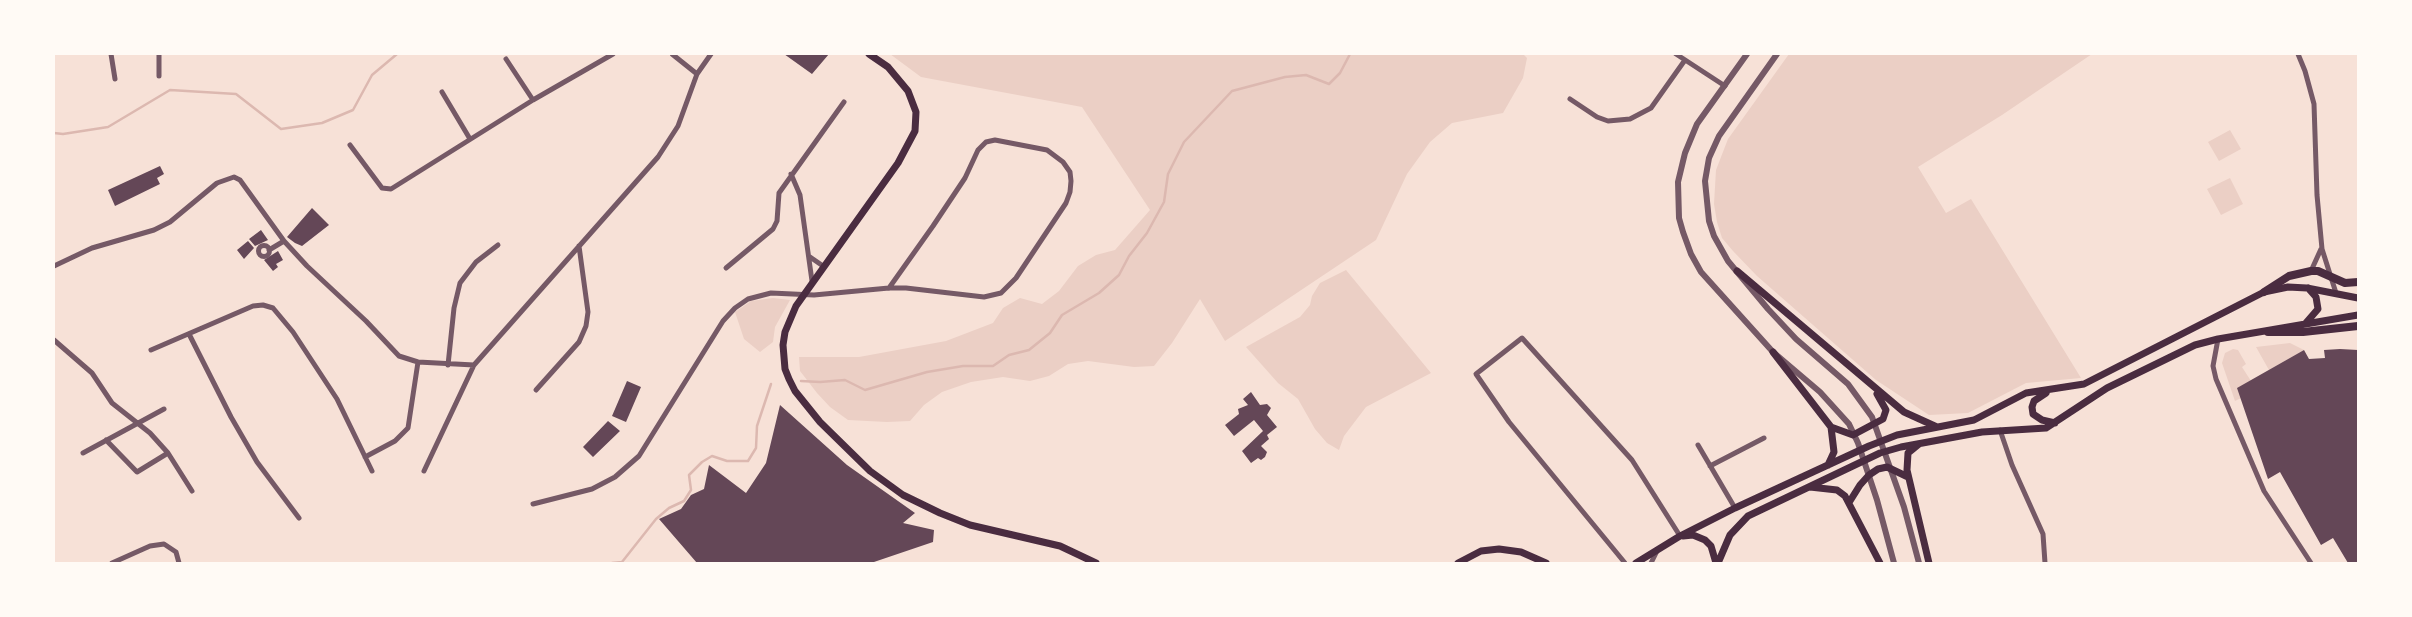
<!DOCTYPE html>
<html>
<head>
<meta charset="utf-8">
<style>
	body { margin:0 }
	#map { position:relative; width:2412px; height:617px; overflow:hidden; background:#f7e1d7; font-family:Jost,sans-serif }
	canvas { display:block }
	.frame { position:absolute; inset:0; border:55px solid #fffaf5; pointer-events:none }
</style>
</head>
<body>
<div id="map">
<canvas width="2412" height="617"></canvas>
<div class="frame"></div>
</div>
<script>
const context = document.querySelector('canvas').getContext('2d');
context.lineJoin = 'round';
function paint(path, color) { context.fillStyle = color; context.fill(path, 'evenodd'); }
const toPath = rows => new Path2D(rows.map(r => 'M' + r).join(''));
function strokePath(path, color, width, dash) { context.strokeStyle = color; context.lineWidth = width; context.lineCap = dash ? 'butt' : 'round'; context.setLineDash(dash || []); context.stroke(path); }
const green = toPath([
	[890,54,1523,54,1527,58,1523,78,1503,113,1452,123,1430,142,1407,174,1376,240,1225,341,1200,299,1172,343,1154,366,1134,367,1088,361,1068,364,1049,376,1030,381,1003,377,971,382,942,392,924,405,910,421,887,422,848,420,830,407,817,393,800,371,799,357,859,357,946,341,993,323,1003,308,1020,298,1042,304,1059,291,1078,266,1096,255,1115,250,1150,210,1082,107,921,77],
	[1789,54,2092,54,2002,115,1918,167,1946,213,1971,199,2081,378,2026,383,1968,413,1929,415,1876,380,1757,276,1733,251,1722,238,1717,222,1714,204,1716,170,1728,139],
	[2230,130,2241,149,2219,161,2208,142],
	[2230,178,2243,204,2221,215,2207,189],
	[1346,270,1431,373,1366,407,1344,436,1339,450,1327,443,1315,429,1298,399,1278,383,1246,347,1300,317,1310,305,1312,296,1320,283],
	[773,298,790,300,775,327,773,342,760,352,744,339,735,312,751,301],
	[2290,343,2304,350,2269,370,2256,347],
	[2233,349,2238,350,2246,364,2242,367,2251,381,2241,398,2235,401,2222,363,2225,353]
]);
const stream = toPath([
	[54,133,63,134,108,127,170,90,236,94,281,129,322,123,353,110,372,75,397,54],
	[801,381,820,382,845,380,865,390,927,372,963,366,993,366,1009,355,1029,350,1050,333,1062,315,1099,293,1119,275,1129,256,1147,233,1164,202,1168,174,1184,142,1232,91,1285,77,1306,75,1329,84,1340,73,1350,54],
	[612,563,622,562,656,519,669,508,684,501,691,490,689,475,702,462,712,456,727,461,748,461,756,448,757,426,771,384]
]);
const building = toPath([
	[784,54,829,54,812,74],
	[160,166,164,174,157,178,160,184,115,206,108,190],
	[312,208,329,225,302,246,295,243,287,237],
	[261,230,268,240,255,246,249,239],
	[248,241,254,248,244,259,237,250],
	[278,251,283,260,276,264,278,267,273,271,264,260],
	[2340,349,2358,350,2358,563,2348,563,2333,538,2321,545,2280,472,2268,479,2237,388,2304,350,2309,359,2325,358,2324,350],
	[627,381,641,387,626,422,612,416],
	[1251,392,1260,405,1267,404,1271,408,1267,415,1277,427,1267,435,1269,439,1261,446,1267,452,1265,457,1261,460,1258,458,1251,463,1242,451,1263,431,1254,420,1234,436,1225,425,1239,414,1238,409,1248,405,1243,399],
	[780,405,847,465,915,513,903,523,934,530,933,542,871,563,697,563,659,519,681,509,691,495,704,489,709,465,746,493,766,463],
	[608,421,620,431,593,457,583,447]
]);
const minor = toPath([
	[111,54,115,79],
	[159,54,159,76],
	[672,54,697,74],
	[1676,54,1725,86],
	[2298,54,2305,71,2314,104,2317,195,2322,249,2336,293],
	[506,59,533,100],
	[442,92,470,139],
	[1570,99,1597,117,1608,121,1630,119,1651,108,1685,60],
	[350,145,382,188,391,189,533,100,613,54],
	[791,174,800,195,812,281],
	'258.5 251a5.5 5.5 0 1 1 11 0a5.5 5.5 0 1 1-11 0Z',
	[269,250,284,241],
	[810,257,823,266],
	[54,266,92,248,154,230,170,222,217,183,234,177,240,180,284,241,307,266,366,321,399,356,418,362,474,365],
	[726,268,773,229,777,221,779,193,844,102],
	[2311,271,2321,249],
	[189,334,231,417,257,462,299,518],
	[2218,339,2213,366,2216,379,2264,491,2311,563],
	[54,340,92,373,112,403,150,433,168,453,192,491],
	[151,350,253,306,263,305,273,308,293,332,337,399,372,471],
	[448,365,454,308,460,283,476,262,498,245],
	[536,390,579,342,586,326,588,312,579,246],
	[2000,430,2012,465,2043,534,2045,563],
	[106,440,137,472,168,453],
	[1698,445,1735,508],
	[83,453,164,409],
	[365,457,395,441,408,428,418,362],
	[1710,466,1764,438],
	[424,471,474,365,658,157,678,126,697,74,711,54],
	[533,504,592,489,615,477,639,456,723,321,735,308,748,299,771,293,814,295,889,288,906,288,984,297,1001,293,1016,278,1066,203,1070,192,1071,181,1070,172,1063,162,1047,150,995,140,986,142,978,150,965,178,933,226,889,288],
	[112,563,150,546,164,544,176,552,179,563],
	[1625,563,1509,422,1476,374,1522,338,1632,460,1680,536],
	[1651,563,1657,551]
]);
const tertiary = toPath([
	[1747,54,1697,124,1685,153,1678,182,1679,218,1683,232,1691,254,1701,272,1773,352,1820,392,1849,424,1858,443,1877,500,1894,563],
	[1777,54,1719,136,1709,158,1705,181,1709,221,1714,236,1728,261,1768,309,1796,339,1848,384,1872,417,1904,507,1919,563]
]);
const secondary = toPath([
	[869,54,888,67,908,91,916,112,915,131,898,163,796,306,785,332,783,345,785,369,789,379,795,391,820,422,870,471,903,495,940,513,970,525,1060,546,1096,563],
	[1737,271,1904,412,1937,427],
	[2305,324,2318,309,2316,297,2308,288],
	[1773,352,1831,427,1834,452,1828,465],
	[2046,393,2034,401,2032,407,2033,414,2042,420,2055,423],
	[1831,427,1853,435,1883,419,1886,410,1877,394],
	[1919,444,1908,453,1907,470,1929,563],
	[1810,487,1837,490,1845,496,1880,563],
	[1850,501,1860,485,1869,475,1878,469,1887,467,1908,477],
	[1683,536,1693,535,1705,540,1711,546,1716,563],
	[1458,563,1481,551,1499,549,1521,552,1546,563],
	[1636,563,1680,536,1735,508,1869,446,1897,435,1974,420,2026,393,2084,384,2264,292,2288,287,2307,288,2358,298],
	[1718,563,1730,535,1748,516,1880,453,1901,447,1982,432,2046,428,2107,388,2195,345,2218,339,2358,315]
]);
const primary = toPath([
	[2264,292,2289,276,2311,271,2318,271,2345,283,2358,282],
	[2268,332,2303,332,2358,326]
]);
paint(green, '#ebcfc5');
strokePath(stream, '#dcb8b0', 2.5);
paint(building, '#644757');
strokePath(minor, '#755966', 5);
strokePath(tertiary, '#755966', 6);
strokePath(secondary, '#4a2c40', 7);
strokePath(primary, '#4a2c40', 8);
</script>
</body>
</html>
